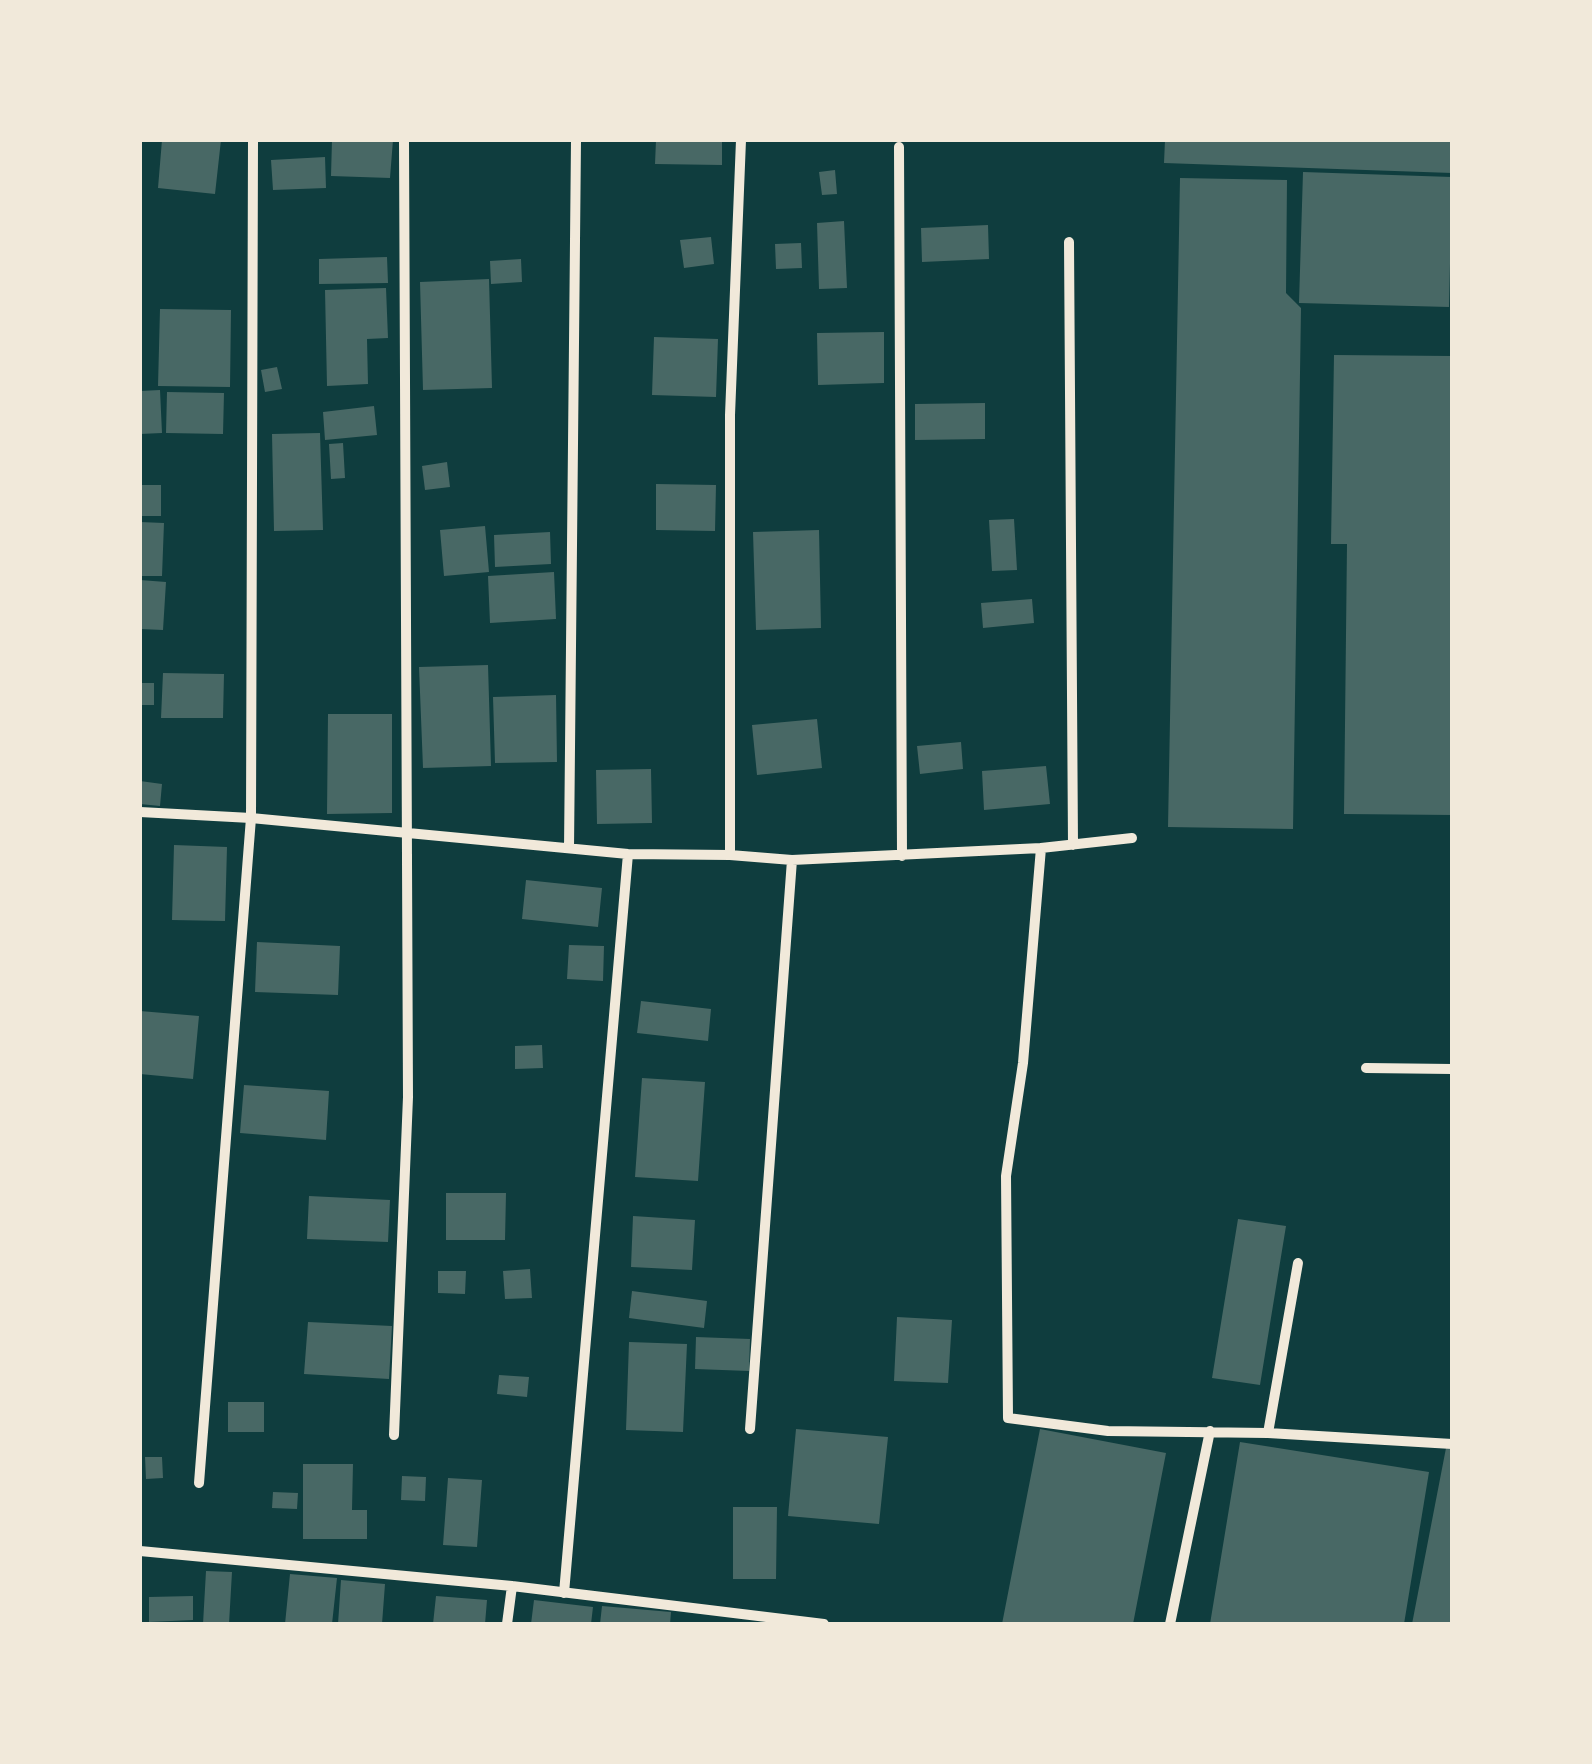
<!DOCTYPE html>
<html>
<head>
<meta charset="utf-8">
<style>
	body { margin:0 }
	#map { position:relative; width:1592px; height:1764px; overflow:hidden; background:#0f3d3e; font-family:Helvetica,sans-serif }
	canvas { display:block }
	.frame { position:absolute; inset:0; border:142px solid #f1e9da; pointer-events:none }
</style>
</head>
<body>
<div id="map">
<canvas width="1592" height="1764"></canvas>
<div class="frame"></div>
</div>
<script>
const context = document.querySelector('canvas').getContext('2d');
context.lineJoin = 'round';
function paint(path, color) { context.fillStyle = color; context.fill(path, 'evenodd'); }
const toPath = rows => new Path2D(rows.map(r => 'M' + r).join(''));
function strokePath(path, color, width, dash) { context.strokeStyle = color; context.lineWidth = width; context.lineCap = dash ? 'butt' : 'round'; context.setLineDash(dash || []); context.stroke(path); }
const building = toPath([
	[162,140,221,140,215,194,158,188],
	[332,140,393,140,390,178,331,176],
	[656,140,722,140,722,165,655,164],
	[1165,140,1452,140,1452,173,1164,163],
	[325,157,326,188,273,190,271,160],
	[835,170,837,194,822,195,819,172],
	[1303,172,1452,177,1449,307,1299,303],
	[1180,178,1287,180,1286,293,1301,308,1293,829,1168,827],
	[844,221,847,288,819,289,817,223],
	[988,225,989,259,922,262,921,228],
	[711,237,714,264,684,268,680,240],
	[801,243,802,268,776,269,775,244],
	[387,257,388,283,319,284,319,259],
	[521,259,522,282,491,284,490,261],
	[489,279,492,388,423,390,420,282],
	[386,288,388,338,367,339,368,384,327,386,325,290],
	[160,309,231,310,230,387,158,386],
	[884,332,884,383,818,385,817,333],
	[654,337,718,339,716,397,652,395],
	[1334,355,1452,356,1452,815,1344,814,1347,544,1331,544],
	[277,367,282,389,265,392,261,370],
	[160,390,162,433,140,434,140,391],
	[167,392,224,393,223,434,166,433],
	[985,403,985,439,915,440,915,404],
	[374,406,377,435,325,440,323,412],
	[320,433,323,530,274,531,272,434],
	[343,443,345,478,331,479,329,444],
	[447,462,450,487,425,490,422,466],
	[656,484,716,485,715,531,656,530],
	[140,485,161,485,161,516,140,516],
	[1014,519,1017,570,992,571,989,520],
	[140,522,164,523,162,576,140,576],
	[485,526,489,572,444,576,440,530],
	[819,530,821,628,756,630,753,532],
	[550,532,551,564,495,567,494,535],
	[554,572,556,619,490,623,488,576],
	[140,580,166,582,163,630,140,629],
	[1032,599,1034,623,983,628,981,603],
	[488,665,491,766,423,768,419,667],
	[163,673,224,674,223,718,161,718],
	[140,683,154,683,154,705,140,705],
	[556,695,557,762,495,763,493,697],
	[328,714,392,714,392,813,327,814],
	[817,719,822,768,757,775,752,725],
	[961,742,963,769,920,774,917,746],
	[1046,766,1050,804,984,810,982,771],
	[651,769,652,823,597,824,596,770],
	[140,781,162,784,160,806,140,804],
	[174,845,227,847,225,921,172,920],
	[526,880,602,888,598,927,522,919],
	[257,942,340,946,338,995,255,992],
	[569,945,604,946,603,981,567,979],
	[641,1001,711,1009,708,1041,637,1033],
	[140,1011,199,1016,193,1079,140,1074],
	[542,1045,543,1068,515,1069,515,1046],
	[642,1078,705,1082,698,1181,635,1177],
	[244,1085,329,1091,326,1140,240,1133],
	[446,1193,506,1193,505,1240,446,1240],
	[309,1196,390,1200,388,1242,307,1239],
	[633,1216,695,1220,692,1270,631,1267],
	[1238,1219,1286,1226,1260,1385,1212,1378],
	[530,1269,532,1298,505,1299,503,1271],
	[438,1271,466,1271,465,1294,438,1293],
	[632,1291,707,1301,704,1328,629,1318],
	[897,1317,952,1320,948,1383,894,1381],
	[308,1322,392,1326,389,1379,304,1374],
	[696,1337,750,1339,749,1371,695,1369],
	[629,1342,687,1344,683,1432,626,1430],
	[499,1375,529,1377,527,1397,497,1394],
	[228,1402,264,1402,264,1432,228,1432],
	[796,1429,888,1437,879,1524,788,1516],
	[1040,1429,1166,1453,1133,1624,1002,1624],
	[1240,1442,1429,1472,1404,1624,1210,1624],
	[1446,1448,1452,1449,1452,1624,1412,1624],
	[145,1457,162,1457,163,1478,146,1479],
	[303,1464,353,1464,352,1510,367,1510,367,1539,303,1539],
	[402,1476,426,1477,425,1501,401,1500],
	[448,1478,482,1480,477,1547,443,1545],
	[273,1492,298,1493,297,1509,272,1508],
	[733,1507,777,1507,776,1579,733,1579],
	[206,1571,232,1572,229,1624,203,1624],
	[290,1574,337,1578,332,1624,285,1624],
	[341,1580,385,1584,382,1624,338,1624],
	[193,1596,193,1620,149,1622,149,1597],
	[436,1596,487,1600,485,1624,433,1624],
	[534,1600,593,1607,591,1624,531,1624],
	[602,1606,671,1612,670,1624,600,1624]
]);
const minor = toPath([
	[899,147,902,856],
	[1069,242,1073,845],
	[140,812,251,818,628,854,730,855,792,860,1041,848,1023,1063,1006,1176,1008,1418,1108,1431,1268,1433,1452,1444],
	[569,848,576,140],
	[1041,848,1132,838],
	[730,855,730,415,741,140],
	[1366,1068,1452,1069],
	[750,1429,792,860],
	[1268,1433,1298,1263],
	[394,1435,408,1097,404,140],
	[199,1483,251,818,253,140],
	[140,1551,512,1586,824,1624],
	[564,1593,628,854],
	[507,1624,512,1586],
	[1170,1624,1210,1431]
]);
paint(building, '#486865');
strokePath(minor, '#f1e9da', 10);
</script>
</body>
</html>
